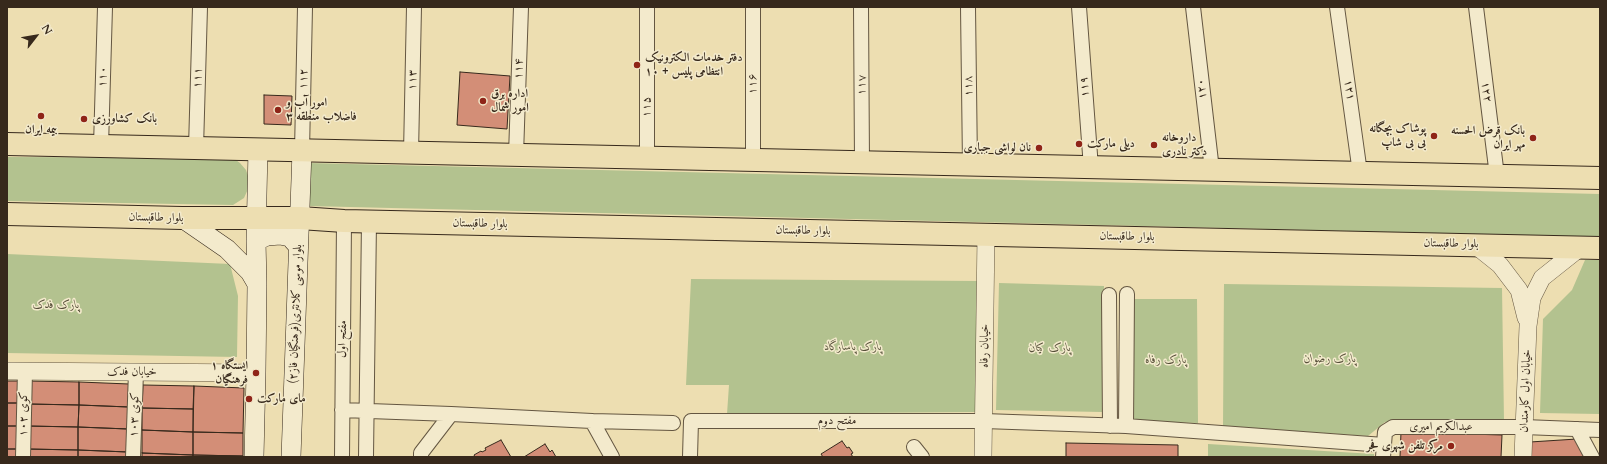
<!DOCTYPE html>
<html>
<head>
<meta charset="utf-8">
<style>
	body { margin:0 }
	#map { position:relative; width:1607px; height:464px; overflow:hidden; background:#eddeb1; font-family:Cardo,serif }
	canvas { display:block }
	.frame { position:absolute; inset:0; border:8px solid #37291c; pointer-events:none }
	.north { position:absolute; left:16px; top:16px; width:40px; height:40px; -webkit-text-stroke:3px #f3eacc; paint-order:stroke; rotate:59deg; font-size:11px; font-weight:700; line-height:16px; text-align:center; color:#37291c }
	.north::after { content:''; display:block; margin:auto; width:14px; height:18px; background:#37291c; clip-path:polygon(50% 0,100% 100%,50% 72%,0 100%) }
</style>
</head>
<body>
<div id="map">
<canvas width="1607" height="464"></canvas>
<div class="frame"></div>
<div class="north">N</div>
</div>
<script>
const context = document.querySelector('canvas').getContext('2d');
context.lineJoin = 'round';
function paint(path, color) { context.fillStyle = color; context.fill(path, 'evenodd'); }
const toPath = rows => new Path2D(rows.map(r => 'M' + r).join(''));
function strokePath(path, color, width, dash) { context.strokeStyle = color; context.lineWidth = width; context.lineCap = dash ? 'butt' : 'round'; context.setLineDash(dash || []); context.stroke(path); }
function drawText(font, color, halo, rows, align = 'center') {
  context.font = font + ' Cardo,Amiri,serif'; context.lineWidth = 3; context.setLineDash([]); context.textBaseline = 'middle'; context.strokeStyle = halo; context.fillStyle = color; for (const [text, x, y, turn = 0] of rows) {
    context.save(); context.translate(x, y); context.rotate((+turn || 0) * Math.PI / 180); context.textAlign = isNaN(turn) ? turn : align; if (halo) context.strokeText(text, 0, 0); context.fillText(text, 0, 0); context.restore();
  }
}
const green = toPath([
	[7,157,233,158,240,163,246,170,249,179,248,189,244,198,233,205,7,201],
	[308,163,1600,194,1600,237,308,206],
	[7,254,230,264,238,296,237,357,7,353],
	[1585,260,1600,260,1600,414,1540,413,1543,319,1572,290],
	[691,279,979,281,976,412,727,414,729,385,686,385],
	[999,283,1104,286,1102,412,996,410],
	[1224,284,1502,288,1504,421,1385,422,1368,436,1223,426],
	[1134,299,1197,299,1198,423,1134,421],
	[1208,444,1374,454,1374,457,1208,457]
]);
const building = toPath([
	[460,72,510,76,507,129,457,125,460,72],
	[264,95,292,96,291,125,264,124,264,95],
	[7,381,21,381,20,403,7,403,7,381],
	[28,381,79,382,79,405,28,404,28,381],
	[79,382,129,384,129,407,79,405,79,382],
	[143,385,194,386,193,409,142,408,143,385],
	[194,386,244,388,243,433,193,432,194,386],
	[7,403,20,403,20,426,7,426,7,403],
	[28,404,79,405,78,427,27,426,28,404],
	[79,405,129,407,128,429,78,427,79,405],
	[142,408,193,409,193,432,142,430,142,408],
	[7,426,20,426,20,449,7,449,7,426],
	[27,426,78,427,78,450,27,449,27,426],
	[78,427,128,429,128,452,78,450,78,427],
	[142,430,193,432,193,455,142,453,142,430],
	[193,432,243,433,243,456,193,455,193,432],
	[1401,432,1502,435,1501,457,1400,457,1401,432],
	[1577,439,1586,457,1529,457,1530,442,1577,439],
	[501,440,511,457,475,457,474,455,481,451,482,452,486,450,485,448,501,440],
	[842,441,847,448,849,447,853,453,851,454,853,457,823,457,821,454,842,441],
	[1066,443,1178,445,1178,457,1066,457,1066,443],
	[545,444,550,452,552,450,556,457,524,457,545,444],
	[7,449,20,449,20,457,7,457,7,449],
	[27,449,78,450,78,457,27,457,27,449],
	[78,450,128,452,128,457,78,457,78,450],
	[142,453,193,455,193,457,142,457,142,453],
	[193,455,243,456,243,457,193,457,193,455]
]);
const minor = toPath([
	[753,7,753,160],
	[861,7,862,163],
	[968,7,970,165],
	[1079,7,1091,168],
	[1193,7,1212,170],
	[1337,7,1360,173],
	[1476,7,1497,176],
	[101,146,105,7],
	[196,148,200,7],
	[302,151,305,7],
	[411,153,414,7],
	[516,155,521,7],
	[647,158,647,7],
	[1109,295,1110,426],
	[342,410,451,414,592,421,612,457],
	[592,421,673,423],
	[1126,426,1127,294],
	[1577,429,1592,457],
	[914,447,922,457],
	[23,457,25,371],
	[133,457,136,372],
	[342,457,344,221],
	[366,457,369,221],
	[421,457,421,453,451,414],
	[690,457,691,421,984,421,1126,426,1384,445],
	[1383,457,1385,432,1393,427,1524,427,1600,430]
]);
const tertiary = toPath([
	[1475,245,1500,265,1519,290,1526,318],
	[7,371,256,373],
	[983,457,986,234],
	[1523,457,1528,326,1532,298,1542,278,1581,247]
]);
const secondary = toPath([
	[182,218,227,249,250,272,257,284],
	[256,241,267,236,280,235,290,237,298,246],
	[254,457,256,373,257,284,256,241,258,149],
	[291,457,302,151]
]);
const primary = toPath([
	[7,144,1600,178],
	[7,214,182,218,300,218,344,221,1600,248]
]);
const markers = [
	[637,65,4,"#8f2418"],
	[483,101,4,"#8f2418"],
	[278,110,4,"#8f2418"],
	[41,116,4,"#8f2418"],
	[84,119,4,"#8f2418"],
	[1434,136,4,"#8f2418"],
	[1533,138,4,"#8f2418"],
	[1079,144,4,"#8f2418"],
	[1154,145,4,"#8f2418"],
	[1039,148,4,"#8f2418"],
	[256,373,4,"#8f2418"],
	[249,399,4,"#8f2418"],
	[1451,446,4,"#8f2418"]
];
const poiNames = [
	["دفتر خدمات الکترونیک",645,58],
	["انتظامی پلیس + ۱۰",645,72],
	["اداره برق",491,94],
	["امور شمال",491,108],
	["امور آب و",286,103],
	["فاضلاب منطقه ۳",286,117],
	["بانک کشاورزی",92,119],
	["پوشاک بچگانه",1426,129,"right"],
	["بی بی شاپ",1426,143,"right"],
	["بیمه ایران",41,130,"center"],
	["بانک قرض الحسنه",1525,131,"right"],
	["مهر ایران",1525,145,"right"],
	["داروخانه",1162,138],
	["دکتر نادری",1162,152],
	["دیلی مارکت",1087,144],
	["نان لواشی جباری",1031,148,"right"],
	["ایستگاه ۱",248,366,"right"],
	["فرهنگیان",248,380,"right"],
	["مای مارکت",257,399],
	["مرکز تلفن شهری فجر",1443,446,"right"]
];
const streetNames = [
	["۱۱۴",519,69,-88],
	["۱۱۰",103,77,-88],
	["۱۱۱",198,78,-88],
	["۱۱۲",304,79,-89],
	["۱۱۳",413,80,-89],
	["۱۱۶",753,84,-90],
	["۱۱۷",862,85,-90],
	["۱۱۸",969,86,-91],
	["۱۱۹",1085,87,-94],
	["۱۲۰",1202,89,-97],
	["۱۲۱",1349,90,82],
	["۱۲۲",1486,92,83],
	["۱۱۵",647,107,-90],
	["بلوار طاقبستان",156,218,1],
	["بلوار طاقبستان",480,224,1],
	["بلوار طاقبستان",803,231,1],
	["بلوار طاقبستان",1127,237,1],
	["بلوار طاقبستان",1451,244,1],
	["بلوار موسی کلانتری(فرهنگیان فاز۲)",296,314,-88],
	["مفتح اول",343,339,-89],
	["خیابان رفاه",985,346,-89],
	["خیابان فدک",132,372],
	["خیابان اول کارمندان",1526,391,-88],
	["کوی ۱۰۲",24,414,-89],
	["کوی ۱۰۳",135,415,-88],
	["مفتح دوم",837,421],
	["عبدالکریم امیری",1441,427]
];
const parkNames = [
	["پارک فدک",56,305],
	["پارک پاسارگاد",853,347],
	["پارک کیان",1050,348],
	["پارک رضوان",1330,359],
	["پارک رفاه",1166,360]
];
paint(green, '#b3c28f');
paint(building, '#d38e77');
strokePath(building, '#37291c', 1);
strokePath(minor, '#645641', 16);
strokePath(tertiary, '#645641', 18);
strokePath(secondary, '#37291c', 20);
strokePath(primary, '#37291c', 24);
strokePath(minor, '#f3eacc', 14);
strokePath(tertiary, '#f3eacc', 17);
strokePath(secondary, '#f3eacc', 19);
strokePath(primary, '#eddeb1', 22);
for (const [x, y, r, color] of markers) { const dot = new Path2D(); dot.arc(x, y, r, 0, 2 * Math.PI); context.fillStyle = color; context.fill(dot); strokePath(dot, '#f3eacc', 1.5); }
drawText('bold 12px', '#37291c', '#f3eacc', poiNames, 'left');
drawText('12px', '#37291c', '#f3eacc', streetNames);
drawText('italic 12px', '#564f39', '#f3eacc', parkNames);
</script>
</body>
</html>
